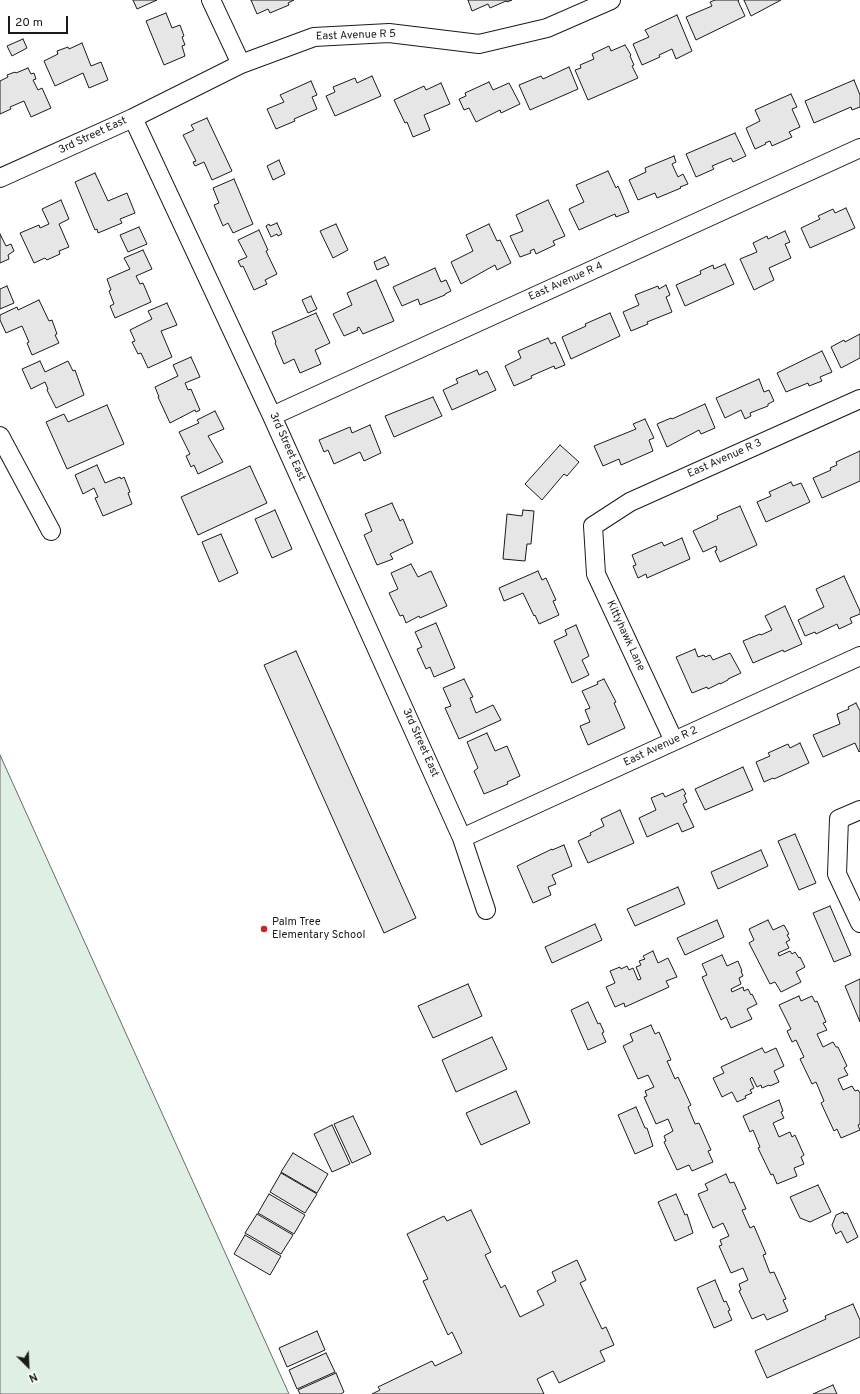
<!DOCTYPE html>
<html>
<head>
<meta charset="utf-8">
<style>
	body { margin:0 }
	#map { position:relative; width:860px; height:1394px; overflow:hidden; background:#fff; font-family:Overpass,sans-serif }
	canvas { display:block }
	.north { position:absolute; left:8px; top:1346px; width:40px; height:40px; -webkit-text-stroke:3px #fff; paint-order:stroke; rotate:156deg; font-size:11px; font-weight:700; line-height:16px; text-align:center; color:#1a1a1a }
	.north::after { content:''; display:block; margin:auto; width:14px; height:18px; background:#1a1a1a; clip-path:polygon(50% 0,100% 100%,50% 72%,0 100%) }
	.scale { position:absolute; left:8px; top:16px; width:60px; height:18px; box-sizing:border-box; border:2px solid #1a1a1a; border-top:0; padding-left:5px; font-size:12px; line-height:14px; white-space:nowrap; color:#1a1a1a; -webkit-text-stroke:3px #fff; paint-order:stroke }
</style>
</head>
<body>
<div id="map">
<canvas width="860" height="1394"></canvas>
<div class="north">N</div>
<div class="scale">20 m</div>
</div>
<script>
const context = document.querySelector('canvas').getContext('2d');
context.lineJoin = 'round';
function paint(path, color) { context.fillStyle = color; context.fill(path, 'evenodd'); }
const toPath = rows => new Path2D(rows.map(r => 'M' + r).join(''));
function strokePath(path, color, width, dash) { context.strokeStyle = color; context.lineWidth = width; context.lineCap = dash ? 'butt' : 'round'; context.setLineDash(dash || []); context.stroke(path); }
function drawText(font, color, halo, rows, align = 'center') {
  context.font = font + ' Overpass,sans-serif'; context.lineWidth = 3; context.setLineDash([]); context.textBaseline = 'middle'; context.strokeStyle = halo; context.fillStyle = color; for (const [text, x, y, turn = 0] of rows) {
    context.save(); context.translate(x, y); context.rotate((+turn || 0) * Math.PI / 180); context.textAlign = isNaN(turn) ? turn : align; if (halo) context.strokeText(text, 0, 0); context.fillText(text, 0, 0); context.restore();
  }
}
const green = toPath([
	[0,755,289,1394,0,1394,0,755]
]);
const building = toPath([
	[133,0,157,0,137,9,133,0],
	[251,0,294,0,288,3,289,5,270,13,268,9,257,14,251,0],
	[468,0,512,0,507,2,506,1,490,8,488,4,472,11,468,0],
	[715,0,739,0,738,1,745,16,696,40,686,17,712,6,710,2,715,0],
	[744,0,781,0,751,16,744,0],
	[166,13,172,28,180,25,184,36,182,37,185,45,182,46,185,56,164,65,146,21,166,13],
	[677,15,692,51,676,59,672,49,659,55,660,57,642,65,633,44,649,37,645,30,677,15],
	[23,39,27,48,12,56,7,46,23,39],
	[82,43,91,66,101,62,108,80,89,88,83,73,55,86,44,61,58,54,57,51,68,47,69,49,82,43],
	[625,45,631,55,630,56,634,65,632,66,638,78,588,100,575,70,581,68,580,65,594,59,592,54,609,46,611,51,625,45],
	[569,67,578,89,530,110,519,85,541,76,543,79,569,67],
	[28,68,31,74,34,73,36,79,33,80,38,90,42,88,51,108,31,117,24,101,10,107,11,109,0,114,0,81,8,77,7,75,15,72,16,73,28,68],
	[372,76,381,96,335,116,326,96,335,92,333,87,355,78,357,83,372,76],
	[854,80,860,95,860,107,852,110,851,107,814,123,805,101,854,80],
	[311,81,317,95,312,97,317,109,294,119,295,121,276,129,267,109,284,102,280,95,311,81],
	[489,82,493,90,509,83,520,104,501,113,500,110,476,122,469,108,464,110,459,99,466,96,465,93,489,82],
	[441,83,450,104,424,115,430,130,413,137,407,122,405,123,394,100,424,86,426,90,441,83],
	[791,94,797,107,792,109,800,127,789,132,792,137,772,146,770,141,765,143,766,144,755,149,746,128,760,121,755,110,791,94],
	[207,118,232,171,212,180,204,162,195,166,193,162,196,161,183,135,194,130,191,125,207,118],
	[735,133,746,156,733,162,731,158,712,166,714,169,696,177,686,154,735,133],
	[674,156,676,162,672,164,678,177,683,174,688,184,680,187,681,188,657,198,655,193,638,200,629,180,646,172,645,168,674,156],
	[279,160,285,174,273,180,267,166,279,160],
	[608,171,616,188,618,186,629,212,616,217,615,214,579,230,569,209,584,202,576,185,608,171],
	[95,173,108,201,127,193,135,213,120,219,122,223,98,233,97,229,95,230,75,182,95,173],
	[234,179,253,224,233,233,228,223,223,226,214,205,219,203,213,188,234,179],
	[61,200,69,219,59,224,69,247,59,251,60,254,47,260,45,258,34,263,20,233,39,225,40,228,49,224,42,209,61,200],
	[548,200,565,236,553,241,555,245,536,254,534,249,530,251,531,253,520,257,510,236,523,231,516,215,548,200],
	[846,208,855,228,810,248,801,228,820,219,818,216,833,209,835,213,846,208],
	[277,223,282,234,278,236,277,234,271,237,266,226,269,224,270,226,277,223],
	[336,224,348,250,333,258,320,231,336,224],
	[489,224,497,241,500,240,511,263,497,270,495,265,461,284,451,262,473,251,466,235,489,224],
	[139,227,147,244,128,252,120,235,139,227],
	[259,230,268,250,266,251,277,274,265,280,267,284,254,290,243,266,241,267,238,261,247,257,238,240,259,230],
	[785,231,790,242,785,244,791,258,769,268,774,280,754,290,740,259,757,252,753,243,767,236,768,239,785,231],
	[0,234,6,246,11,244,14,251,8,255,9,259,0,263,0,234],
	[143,250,152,269,136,276,140,284,143,283,151,302,115,318,110,306,114,304,109,291,111,290,107,279,130,269,124,258,143,250],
	[385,257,389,265,377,270,374,262,385,257],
	[725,264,734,284,685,306,676,285,701,274,700,271,713,265,714,269,725,264],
	[435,268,441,282,446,280,451,291,445,294,445,295,420,305,418,299,402,306,393,287,435,268],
	[376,280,394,321,363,334,359,327,357,328,358,330,344,336,333,314,352,305,347,293,376,280],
	[666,285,670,295,666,297,672,312,647,322,648,324,631,331,623,312,639,305,635,295,658,286,659,289,666,285],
	[7,286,14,303,0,309,0,289,7,286],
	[311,296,317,309,308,313,302,300,311,296],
	[39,300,49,321,52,320,57,334,55,335,59,343,32,355,27,343,29,342,22,326,6,333,0,320,0,315,17,307,18,310,39,300],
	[167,303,177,325,161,331,172,357,148,368,141,353,138,354,132,342,135,341,130,330,152,319,148,311,167,303],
	[316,313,330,343,315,350,321,364,300,373,294,359,284,364,275,343,276,342,272,332,316,313],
	[610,313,620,336,571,359,562,337,586,326,585,324,610,313],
	[860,334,860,358,841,368,831,347,844,340,845,342,860,334],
	[548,338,551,344,555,342,565,365,555,369,554,366,531,376,532,378,514,386,505,366,521,358,518,351,548,338],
	[822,351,832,372,820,377,822,381,809,386,808,383,786,392,777,373,822,351],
	[191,357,200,377,185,383,188,390,191,389,200,410,196,412,195,410,170,423,158,397,159,397,155,387,178,376,173,365,191,357],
	[40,361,45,372,68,361,73,371,75,370,84,395,56,408,47,390,48,389,45,382,31,389,22,369,40,361],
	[477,370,479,375,487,371,496,390,452,410,443,390,458,383,456,379,477,370],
	[759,379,764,392,769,390,774,401,768,404,768,406,750,413,751,416,745,419,741,410,725,418,716,398,759,379],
	[433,397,442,416,394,437,385,416,433,397],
	[705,404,715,428,701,434,699,430,667,447,657,424,671,418,672,419,705,404],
	[107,405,124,444,67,469,46,422,64,414,68,422,107,405],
	[215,411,224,429,208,436,223,462,198,474,194,465,191,467,186,456,190,454,179,432,199,423,197,420,215,411],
	[645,419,654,438,649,440,653,451,621,465,619,459,603,466,594,446,636,429,633,424,645,419],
	[370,425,381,453,364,461,360,452,334,464,328,450,324,452,319,440,350,427,352,433,370,425],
	[560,445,579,462,567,476,564,474,542,500,525,484,560,445],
	[860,451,860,481,822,498,813,478,831,470,830,468,837,465,836,462,860,451],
	[97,465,105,483,120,477,121,479,124,477,130,492,128,493,132,504,103,516,95,498,98,497,94,488,83,494,75,475,97,465],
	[250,466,267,503,198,535,181,497,250,466],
	[791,482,793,486,801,483,810,502,766,522,757,502,771,496,769,492,791,482],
	[392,503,400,521,403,519,413,543,390,554,393,559,377,565,364,535,372,531,365,514,392,503],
	[740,506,757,545,720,562,715,551,717,550,716,546,703,552,693,531,718,519,717,516,740,506],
	[275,510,292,549,272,558,255,519,275,510],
	[523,510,534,511,531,544,527,544,525,561,503,559,507,514,522,516,523,510],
	[221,534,238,573,219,582,202,542,221,534],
	[682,538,690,559,647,578,646,574,638,578,633,566,636,565,632,555,662,542,664,546,682,538],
	[411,564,418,577,431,571,447,606,420,618,419,616,406,623,403,615,400,616,389,593,398,589,391,573,411,564],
	[538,571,542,580,546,578,556,600,553,601,559,615,539,624,535,615,534,616,523,593,504,601,499,588,538,571],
	[844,576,860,611,860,614,850,618,852,623,839,629,837,624,816,634,815,632,805,636,798,620,824,607,816,589,844,576],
	[785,606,802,644,784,652,783,650,753,663,743,641,760,634,761,635,772,630,765,616,785,606],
	[436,623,455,668,434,677,430,667,426,669,417,649,422,647,415,632,436,623],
	[576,625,589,656,582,660,589,675,572,683,554,641,567,635,565,630,576,625],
	[695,649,698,657,704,655,705,657,710,655,713,660,730,653,741,673,728,679,728,680,720,684,720,683,708,689,707,687,692,693,676,657,695,649],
	[296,651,416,918,384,933,264,665,296,651],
	[464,679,473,697,470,698,476,713,493,705,501,720,459,739,445,708,451,706,443,688,464,679],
	[604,679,616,702,614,703,625,728,588,745,580,726,590,722,585,710,590,708,582,691,598,684,597,682,604,679],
	[856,703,860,711,860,751,859,752,855,743,823,757,813,735,840,724,837,714,849,709,848,707,856,703],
	[487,733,495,751,507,746,520,776,507,782,508,784,484,794,474,771,478,768,467,742,487,733],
	[800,743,809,763,774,779,773,778,764,782,756,762,770,756,768,753,788,744,790,748,800,743],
	[743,767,753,790,705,810,695,789,743,767],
	[683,789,686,794,684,795,687,802,683,804,694,827,682,832,678,823,647,837,639,818,656,810,651,798,663,793,665,797,683,789],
	[620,810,634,843,588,863,578,841,591,835,590,833,604,826,601,819,620,810],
	[795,834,816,883,799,890,778,841,795,834],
	[564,845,572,866,552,875,556,884,548,887,551,895,533,903,517,866,552,849,552,850,564,845],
	[761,850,768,866,718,889,711,872,761,850],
	[678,887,685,904,635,926,627,909,678,887],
	[830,906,851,955,834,962,813,913,830,906],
	[717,920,724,937,685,955,677,938,717,920],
	[768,920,773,930,784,925,789,934,787,935,790,940,786,942,789,948,778,953,779,956,790,951,792,954,795,952,799,958,800,957,805,967,796,972,801,982,781,992,775,982,770,984,749,943,754,940,749,929,768,920],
	[595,924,602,940,552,963,545,947,595,924],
	[653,951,658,963,668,958,677,977,666,981,669,987,625,1007,624,1003,615,1007,606,987,615,983,610,971,620,967,621,969,627,966,629,970,633,968,638,980,641,979,636,967,641,965,639,961,645,959,643,956,653,951],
	[722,955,727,966,738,961,742,971,741,971,743,976,739,978,741,984,731,989,732,992,743,987,744,991,748,989,751,995,752,994,757,1004,747,1009,752,1019,731,1028,726,1017,721,1020,702,977,707,975,702,964,722,955],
	[860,979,860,1022,845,986,860,979],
	[468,984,482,1016,433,1038,418,1006,468,984],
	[799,996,801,1001,812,996,815,1002,817,1001,826,1022,823,1023,827,1030,817,1034,823,1047,833,1042,836,1047,838,1047,847,1066,844,1068,848,1075,838,1079,843,1090,852,1086,855,1091,858,1090,860,1093,860,1124,858,1125,860,1130,841,1138,837,1129,834,1131,821,1103,824,1101,816,1082,812,1084,800,1059,804,1057,796,1040,792,1042,787,1031,791,1029,779,1005,799,996],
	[588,1002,598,1024,600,1023,604,1032,602,1033,606,1042,588,1050,571,1010,588,1002],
	[651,1025,655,1034,659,1032,671,1060,667,1061,675,1079,678,1077,691,1105,688,1107,695,1124,699,1123,711,1150,708,1151,713,1162,692,1171,689,1165,677,1170,664,1142,666,1141,664,1136,673,1131,668,1119,656,1124,644,1097,647,1096,645,1091,654,1087,648,1075,638,1079,623,1046,633,1041,630,1034,651,1025],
	[492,1037,507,1069,456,1092,442,1060,492,1037],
	[762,1048,765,1053,776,1048,784,1066,774,1071,779,1082,770,1086,769,1085,762,1088,761,1085,757,1087,752,1077,750,1079,754,1088,750,1090,752,1093,745,1096,746,1098,737,1102,732,1092,722,1097,713,1078,724,1073,721,1067,762,1048],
	[516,1091,530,1123,481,1145,466,1113,516,1091],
	[779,1100,783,1111,781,1112,784,1118,773,1123,779,1137,790,1132,792,1137,795,1135,804,1155,801,1157,804,1164,794,1168,797,1176,777,1184,773,1174,771,1175,758,1148,760,1147,753,1130,750,1132,743,1116,779,1100],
	[636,1107,645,1128,647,1128,653,1146,635,1154,618,1115,636,1107],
	[353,1116,371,1154,352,1163,334,1124,353,1116],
	[332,1125,350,1164,332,1172,314,1134,332,1125],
	[293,1153,328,1174,317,1193,281,1172,293,1153],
	[281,1173,317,1194,305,1213,270,1192,281,1173],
	[726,1174,730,1183,734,1182,746,1209,742,1210,750,1228,754,1226,766,1254,763,1255,770,1273,774,1272,786,1299,783,1300,788,1311,767,1320,764,1314,752,1319,739,1291,741,1290,739,1284,748,1280,743,1268,731,1273,719,1246,722,1245,720,1240,729,1236,723,1223,713,1228,698,1194,708,1190,705,1184,726,1174],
	[818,1185,831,1212,810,1222,800,1218,790,1197,818,1185],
	[269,1194,305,1215,294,1234,258,1213,269,1194],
	[676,1194,685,1215,687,1214,693,1233,675,1241,658,1202,676,1194],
	[471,1210,491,1252,485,1255,501,1288,505,1285,520,1317,544,1305,537,1291,556,1281,552,1272,577,1260,586,1280,580,1283,602,1329,606,1327,614,1345,600,1351,605,1361,559,1383,553,1371,537,1379,544,1394,372,1394,380,1390,378,1387,432,1361,435,1366,462,1353,452,1332,448,1335,423,1281,428,1279,407,1234,444,1216,447,1221,471,1210],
	[843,1212,844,1214,847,1213,858,1237,847,1243,841,1231,836,1234,832,1225,836,1215,843,1212],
	[257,1214,293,1235,281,1254,245,1233,257,1214],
	[245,1235,281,1256,270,1275,234,1254,245,1235],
	[715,1280,724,1302,726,1301,730,1310,728,1311,732,1320,714,1328,697,1288,715,1280],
	[853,1304,860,1320,860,1337,767,1378,755,1351,826,1319,825,1316,853,1304],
	[317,1331,325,1350,287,1367,279,1348,317,1331],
	[326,1353,335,1372,297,1389,289,1370,326,1353],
	[336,1373,344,1392,341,1394,300,1394,298,1390,336,1373],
	[833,1385,837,1394,813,1394,833,1385]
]);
const street = toPath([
	[211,0,241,64],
	[133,118,272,416,462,838,486,910],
	[0,178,133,118,241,64,314,37,389,33,479,44,547,28,611,0],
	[272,416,860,148],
	[0,436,51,531],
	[674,741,596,574,593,526,630,502,860,399],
	[860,810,839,819,837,874,860,923],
	[462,838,860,656]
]);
const markers = [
	[264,929,4,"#c62828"]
];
const streetNames = [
	["East Avenue R 5",356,36,-2],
	["3rd Street East",93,136,-25],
	["East Avenue R 4",566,282,-24],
	["3rd Street East",287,447,66],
	["East Avenue R 3",725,459,-24],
	["Kittyhawk Lane",625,636,65],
	["3rd Street East",420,743,66],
	["East Avenue R 2",661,747,-25]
];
const poiNames = [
	["Palm Tree",272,923],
	["Elementary School",272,936]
];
paint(green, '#e0efe3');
strokePath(green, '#6a6a6a', 1);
paint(building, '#e6e6e6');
strokePath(building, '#1a1a1a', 1);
strokePath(street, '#1a1a1a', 20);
strokePath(street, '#fff', 18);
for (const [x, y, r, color] of markers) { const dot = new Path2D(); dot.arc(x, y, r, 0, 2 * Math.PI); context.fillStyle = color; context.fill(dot); strokePath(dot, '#fff', 1.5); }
drawText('11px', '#1a1a1a', '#fff', streetNames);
drawText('11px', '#1a1a1a', '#fff', poiNames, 'left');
</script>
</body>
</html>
